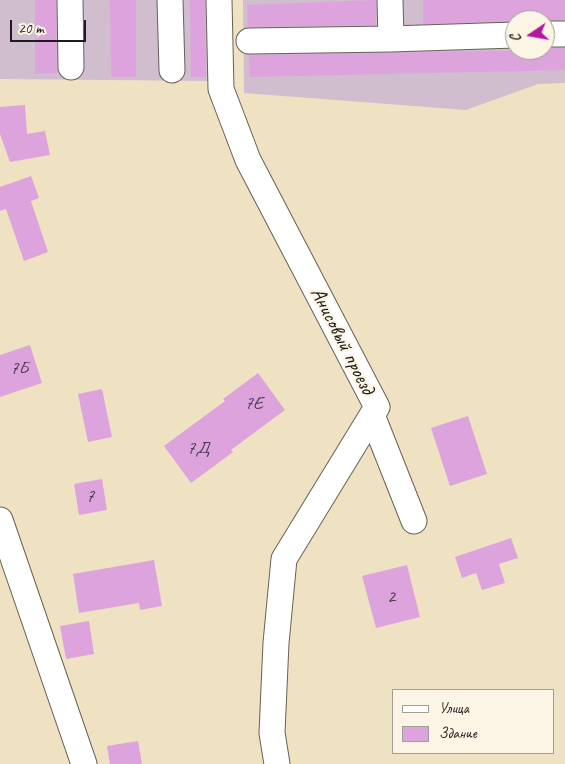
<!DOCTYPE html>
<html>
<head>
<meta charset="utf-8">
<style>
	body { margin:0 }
	#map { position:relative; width:565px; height:764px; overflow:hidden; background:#efe2c2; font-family:Caveat,sans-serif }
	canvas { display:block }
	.legend { position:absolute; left:392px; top:689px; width:162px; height:65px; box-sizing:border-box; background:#fcf5e5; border:1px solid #a29e95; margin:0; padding:6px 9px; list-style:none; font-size:15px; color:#1c1c1c }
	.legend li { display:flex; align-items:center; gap:10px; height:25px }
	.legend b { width:25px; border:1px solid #a29e95 }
	.north { position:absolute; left:505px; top:10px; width:50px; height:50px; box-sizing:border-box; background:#fcf5e5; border:1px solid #a29e95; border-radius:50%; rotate:258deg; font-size:14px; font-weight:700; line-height:20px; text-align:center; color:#1c1c1c }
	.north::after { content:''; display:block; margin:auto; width:18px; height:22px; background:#b5179e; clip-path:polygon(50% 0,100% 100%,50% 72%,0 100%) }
	.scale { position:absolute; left:10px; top:20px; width:76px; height:22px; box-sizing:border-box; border:2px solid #1c1c1c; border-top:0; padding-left:6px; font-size:15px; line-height:18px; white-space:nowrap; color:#1c1c1c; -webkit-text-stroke:4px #fcf5e5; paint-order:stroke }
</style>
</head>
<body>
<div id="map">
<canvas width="565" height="764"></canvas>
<ul class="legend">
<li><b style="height:6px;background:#fff"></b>Улица</li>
<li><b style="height:14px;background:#dda3dd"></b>Здание</li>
</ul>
<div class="north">С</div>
<div class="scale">20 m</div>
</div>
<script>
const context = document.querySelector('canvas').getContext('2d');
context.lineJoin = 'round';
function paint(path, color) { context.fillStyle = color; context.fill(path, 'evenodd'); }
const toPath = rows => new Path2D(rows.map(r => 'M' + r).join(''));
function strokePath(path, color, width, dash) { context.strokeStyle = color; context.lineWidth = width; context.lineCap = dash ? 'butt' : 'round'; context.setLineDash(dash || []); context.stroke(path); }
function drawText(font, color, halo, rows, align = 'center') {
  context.font = font + ' Caveat,sans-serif'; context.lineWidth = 5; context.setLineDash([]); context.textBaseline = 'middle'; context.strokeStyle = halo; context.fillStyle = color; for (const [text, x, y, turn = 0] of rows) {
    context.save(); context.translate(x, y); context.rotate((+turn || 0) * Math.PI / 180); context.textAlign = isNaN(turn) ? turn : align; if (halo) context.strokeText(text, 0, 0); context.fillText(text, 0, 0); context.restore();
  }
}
const industrial = toPath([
	[0,0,212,0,215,81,0,79],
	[243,0,565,0,565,83,538,84,466,110,244,93],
	[515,20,545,20,545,50,515,50]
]);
const building = toPath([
	[35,0,56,0,57,67,58,73,35,74],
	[110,0,136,0,136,77,111,77],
	[190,0,205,0,206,77,191,77],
	[376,0,376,25,248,27,247,5],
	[423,0,565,0,565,20,423,24],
	[545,48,565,48,565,70,250,77,249,55,545,50],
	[25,105,27,134,45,131,50,155,10,162,0,134,0,107],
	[31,176,39,198,31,201,48,252,24,261,6,209,0,211,0,187],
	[30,345,42,383,0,397,0,355],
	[258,373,285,410,231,450,233,452,191,483,164,446,225,401,223,399],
	[102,389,112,437,88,442,78,394],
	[468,416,487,474,450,486,431,428],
	[102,479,107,510,79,515,74,484],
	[511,538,518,558,499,564,505,583,482,590,476,573,462,578,455,557],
	[154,560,162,606,140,610,139,603,79,613,73,574],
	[407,565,420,617,376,628,362,576],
	[89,621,94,654,66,659,60,626],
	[138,741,142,764,110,764,107,746]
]);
const minor = toPath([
	[70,0,71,67],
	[170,0,172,70],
	[219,0,221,89,248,160,377,407,284,559,276,643,272,733,277,764],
	[545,34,565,34],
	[391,39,515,35],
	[249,41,391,39,390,0],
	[372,415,414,521],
	[0,520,84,764]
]);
const numberNames = [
	["7Б",19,369],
	["7Е",254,404],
	["7Д",198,449],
	["7",90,497],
	["2",391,597]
];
const streetNames = [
	["Анисовый проезд",342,341,63]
];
paint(industrial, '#d0bdce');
paint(building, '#dda3dd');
strokePath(minor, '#666156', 27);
strokePath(minor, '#fff', 25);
drawText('19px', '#4c3e4c', null, numberNames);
drawText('21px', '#1c1c1c', '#fcf5e5', streetNames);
</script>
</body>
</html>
